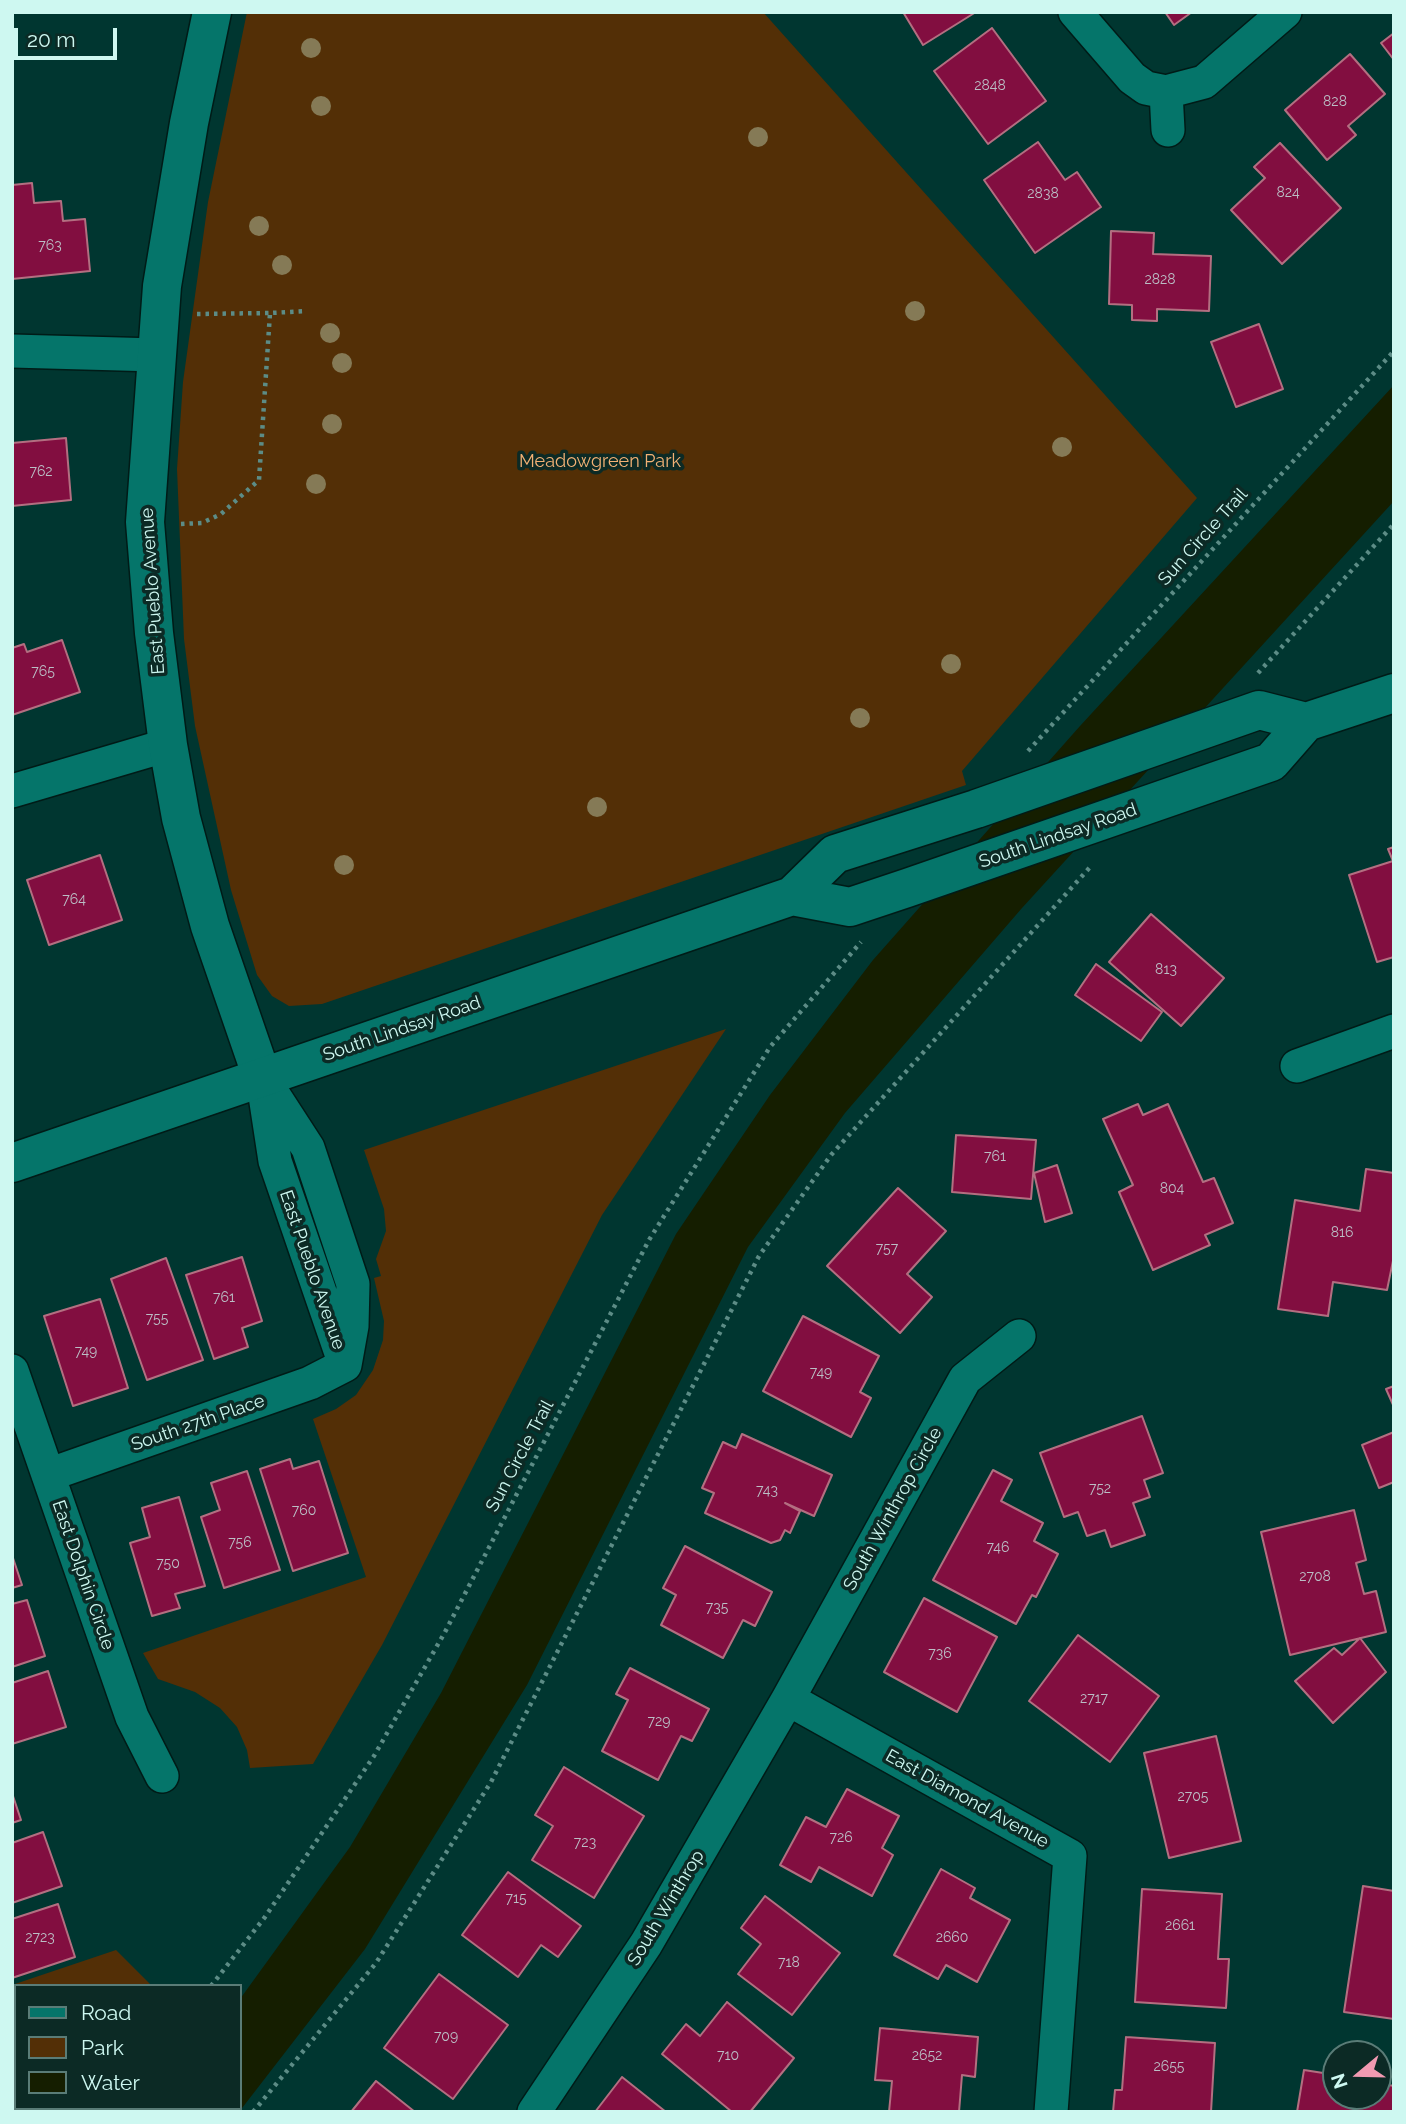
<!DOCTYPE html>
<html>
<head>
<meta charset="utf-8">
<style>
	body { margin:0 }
	#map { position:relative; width:1406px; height:2124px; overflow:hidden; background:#003630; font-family:Raleway,sans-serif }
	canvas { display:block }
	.frame { position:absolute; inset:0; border:14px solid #cef8f1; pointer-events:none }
	.legend { position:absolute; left:14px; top:1984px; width:228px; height:126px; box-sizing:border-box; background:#0c2a25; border:2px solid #5a7c77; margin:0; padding:9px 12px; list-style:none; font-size:21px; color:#cef8f1 }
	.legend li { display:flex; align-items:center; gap:14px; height:35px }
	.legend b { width:35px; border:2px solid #5a7c77 }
	.north { position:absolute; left:1322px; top:2040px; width:70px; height:70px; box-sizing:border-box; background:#0c2a25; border:2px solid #5a7c77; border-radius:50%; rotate:251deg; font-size:19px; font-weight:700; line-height:28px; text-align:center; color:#cef8f1 }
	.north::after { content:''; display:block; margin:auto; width:24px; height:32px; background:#f19ab1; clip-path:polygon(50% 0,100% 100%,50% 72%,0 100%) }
	.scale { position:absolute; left:14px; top:28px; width:103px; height:32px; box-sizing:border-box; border:4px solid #cef8f1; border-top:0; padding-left:9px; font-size:21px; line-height:24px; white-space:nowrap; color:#cef8f1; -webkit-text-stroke:5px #0c2a25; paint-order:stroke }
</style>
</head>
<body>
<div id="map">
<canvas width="1406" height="2124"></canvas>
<div class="frame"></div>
<ul class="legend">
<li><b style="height:9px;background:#05756a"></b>Road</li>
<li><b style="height:19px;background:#532f06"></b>Park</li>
<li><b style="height:19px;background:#151e00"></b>Water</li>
</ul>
<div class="north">N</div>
<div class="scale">20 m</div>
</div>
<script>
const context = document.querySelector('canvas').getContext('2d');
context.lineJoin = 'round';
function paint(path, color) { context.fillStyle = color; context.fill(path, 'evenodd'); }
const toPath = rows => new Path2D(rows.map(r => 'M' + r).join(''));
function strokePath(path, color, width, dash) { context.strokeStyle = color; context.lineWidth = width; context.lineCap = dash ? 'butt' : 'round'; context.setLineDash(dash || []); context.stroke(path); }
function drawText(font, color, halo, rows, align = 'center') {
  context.font = font + ' Raleway,sans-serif'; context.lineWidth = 7; context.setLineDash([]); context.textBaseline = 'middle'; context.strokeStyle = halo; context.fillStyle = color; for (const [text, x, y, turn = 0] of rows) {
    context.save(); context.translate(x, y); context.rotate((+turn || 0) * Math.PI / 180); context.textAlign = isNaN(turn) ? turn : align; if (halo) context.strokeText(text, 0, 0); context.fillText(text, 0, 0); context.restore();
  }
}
const green = toPath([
	[247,12,763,12,1197,498,962,771,966,785,322,1004,289,1006,272,996,257,975,231,890,195,726,184,639,177,469,183,382,208,202],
	[726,1029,602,1215,382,1645,313,1764,250,1768,247,1750,237,1727,220,1708,195,1692,158,1679,143,1653,366,1577,313,1419,336,1409,356,1395,373,1370,383,1340,384,1321,374,1278,381,1276,376,1259,386,1231,384,1209,364,1150],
	[116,1950,152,1986,16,1986,16,2108,48,2108,45,2112,12,2112,12,1985]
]);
const water = toPath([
	[1394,385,1394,501,1022,908,845,1113,748,1247,527,1685,365,1949,239,2112,140,2112,143,2108,240,2108,240,1999,350,1847,441,1693,676,1234,770,1095,873,960,1080,726]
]);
const building = toPath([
	[903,12,976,12,923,45,903,12],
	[1165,12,1192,12,1174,25,1165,12],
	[992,28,1046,101,988,144,934,71,992,28],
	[1394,33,1394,60,1381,43,1394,33],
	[1350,54,1385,94,1348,126,1356,135,1327,160,1285,110,1350,54],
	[1038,142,1065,180,1077,172,1101,207,1035,253,984,180,1038,142],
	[1280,143,1341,208,1282,264,1231,210,1265,178,1254,167,1280,143],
	[32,183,34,203,61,201,63,221,85,219,90,271,12,279,12,185,32,183],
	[1111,231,1154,233,1153,254,1211,256,1209,311,1157,309,1157,321,1132,320,1132,305,1109,304,1111,231],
	[1259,324,1283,389,1236,407,1211,342,1259,324],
	[66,438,71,500,12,506,12,443,66,438],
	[62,640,80,692,12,715,12,648,24,644,27,652,62,640],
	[1394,847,1394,957,1377,962,1349,875,1393,861,1388,849,1394,847],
	[100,855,122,920,49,945,27,880,100,855],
	[1151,914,1224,978,1181,1026,1109,962,1151,914],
	[1096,964,1162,1012,1141,1041,1075,995,1096,964],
	[1138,1104,1143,1115,1168,1104,1203,1182,1214,1178,1233,1223,1205,1235,1210,1245,1153,1270,1119,1192,1133,1185,1103,1119,1138,1104],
	[956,1135,1036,1140,1031,1199,952,1192,956,1135],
	[1057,1165,1072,1213,1045,1222,1034,1173,1057,1165],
	[1366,1169,1394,1173,1394,1256,1387,1290,1333,1282,1328,1316,1278,1309,1295,1200,1360,1211,1366,1169],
	[898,1188,946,1231,907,1274,932,1297,900,1333,827,1266,898,1188],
	[242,1257,262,1321,242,1328,248,1347,214,1359,186,1275,242,1257],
	[166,1258,203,1360,147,1380,111,1279,166,1258],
	[100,1299,128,1388,73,1406,44,1316,100,1299],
	[803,1316,879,1356,860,1392,871,1398,851,1437,763,1391,803,1316],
	[1394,1386,1394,1407,1386,1389,1394,1386],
	[1142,1416,1163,1473,1144,1480,1150,1497,1133,1503,1145,1535,1111,1547,1105,1530,1087,1536,1078,1512,1064,1517,1040,1453,1142,1416],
	[1394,1432,1394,1482,1379,1488,1362,1445,1394,1432],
	[742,1434,832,1475,814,1516,785,1503,800,1511,790,1533,785,1530,780,1540,771,1543,705,1513,714,1493,702,1488,723,1442,736,1448,742,1434],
	[290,1459,293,1469,319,1461,348,1553,293,1571,260,1469,290,1459],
	[993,1470,1012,1480,1001,1501,1043,1523,1034,1541,1058,1554,1036,1597,1032,1595,1016,1624,933,1580,993,1470],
	[247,1471,280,1570,224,1588,201,1517,220,1510,211,1483,247,1471],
	[179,1497,205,1586,175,1594,180,1608,152,1616,130,1543,150,1537,142,1508,179,1497],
	[1354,1510,1366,1560,1356,1563,1364,1594,1376,1591,1386,1632,1290,1655,1261,1532,1354,1510],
	[685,1546,772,1592,755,1626,743,1620,723,1658,661,1625,676,1595,663,1588,685,1546],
	[12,1555,22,1585,12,1588,12,1555],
	[924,1598,997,1637,957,1712,884,1672,924,1598],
	[27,1600,45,1656,12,1667,12,1604,27,1600],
	[1078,1635,1159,1696,1110,1762,1029,1701,1078,1635],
	[1360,1638,1386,1672,1333,1723,1295,1681,1334,1648,1342,1655,1360,1638],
	[630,1668,709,1709,692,1741,681,1736,658,1780,602,1751,628,1700,616,1694,630,1668],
	[48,1671,66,1727,12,1744,12,1683,48,1671],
	[1216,1736,1241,1841,1169,1858,1144,1753,1216,1736],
	[564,1767,644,1816,594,1898,532,1860,553,1826,535,1815,564,1767],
	[847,1789,899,1816,882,1848,893,1855,872,1896,819,1867,811,1882,780,1865,806,1817,826,1827,847,1789],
	[12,1793,21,1820,12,1823,12,1793],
	[43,1832,62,1886,12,1903,12,1843,43,1832],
	[941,1869,975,1888,970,1898,1010,1920,977,1982,946,1965,938,1979,894,1955,941,1869],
	[508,1872,581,1926,558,1957,541,1945,518,1977,462,1935,508,1872],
	[1363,1886,1394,1891,1394,2019,1344,2012,1363,1886],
	[1142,1889,1222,1894,1218,1959,1229,1959,1226,2008,1135,2002,1142,1889],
	[765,1896,840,1953,792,2015,738,1974,761,1944,741,1928,765,1896],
	[58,1904,75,1957,12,1978,12,1919,58,1904],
	[439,1974,508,2025,453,2099,384,2048,439,1974],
	[727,2002,794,2058,750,2112,732,2112,662,2054,686,2024,700,2036,727,2002],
	[880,2028,978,2037,975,2077,962,2075,959,2112,889,2112,892,2081,875,2080,880,2028],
	[1126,2037,1215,2043,1211,2112,1113,2112,1115,2090,1122,2090,1126,2037],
	[1304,2070,1336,2075,1336,2096,1378,2096,1378,2083,1394,2086,1394,2112,1297,2112,1304,2070],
	[622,2077,666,2112,595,2112,622,2077],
	[376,2081,415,2112,351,2112,376,2081]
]);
const path = toPath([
	[197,314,270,313],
	[181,524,202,523,221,514,259,480,270,313,307,311],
	[1258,673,1394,524],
	[1028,751,1394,351],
	[211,1986,265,1917,374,1756,445,1632,649,1240,770,1047,861,942],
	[107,2112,110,2108],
	[253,2112,376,1963,491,1782,759,1256,831,1155,1092,865]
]);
const minor = toPath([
	[1075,12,1132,78,1146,88,1166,92,1204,82,1285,12],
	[1166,92,1168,130],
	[12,351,157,355],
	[12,791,168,745],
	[1297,1066,1394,1031],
	[262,1077,308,1148,353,1284,352,1326,345,1365],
	[264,1089,275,1161,343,1359],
	[12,1371,132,1717,162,1776],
	[48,1475,310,1383,345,1365],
	[788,1699,1070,1856,1051,2112],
	[534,2112,646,1944,788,1699,965,1379,1019,1336]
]);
const tertiary = toPath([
	[212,12,189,123,162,286,145,522,154,633,168,745,181,818,210,926,262,1077]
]);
const secondary = toPath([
	[792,896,850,907,907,888,1271,762,1306,722,1394,693],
	[12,1163,792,896,835,854,976,809,1259,710,1306,722]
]);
const trees = [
	[311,48],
	[321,106],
	[758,137],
	[259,226],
	[282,265],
	[915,311],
	[330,333],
	[342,363],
	[332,424],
	[1062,447],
	[316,484],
	[951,664],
	[860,718],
	[597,807],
	[344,865]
];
const numberNames = [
	["2848",990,86],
	["828",1335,102],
	["824",1288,193],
	["2838",1043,194],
	["763",50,246],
	["2828",1160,280],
	["762",41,472],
	["765",43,672],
	["764",74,900],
	["813",1166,970],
	["761",995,1157],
	["804",1172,1189],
	["816",1342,1233],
	["757",887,1249],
	["761",224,1298],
	["755",157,1319],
	["749",86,1352],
	["749",821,1373],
	["752",1100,1489],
	["743",767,1491],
	["760",304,1511],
	["756",240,1543],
	["746",998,1548],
	["750",168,1564],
	["2708",1315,1577],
	["735",717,1608],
	["736",940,1654],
	["2717",1094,1699],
	["729",659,1722],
	["2705",1193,1797],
	["726",841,1838],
	["723",585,1843],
	["715",516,1899],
	["2661",1180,1926],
	["2723",40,1938],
	["2660",952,1938],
	["718",789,1963],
	["709",446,2037],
	["710",728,2056],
	["2652",927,2056],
	["2655",1169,2067]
];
const parkNames = [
	["Meadowgreen Park",600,462]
];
const streetNames = [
	["Sun Circle Trail",1203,537,-48],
	["East Pueblo Avenue",153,591,-94],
	["South Lindsay Road",1058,836,-19],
	["South Lindsay Road",402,1029,-19],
	["East Pueblo Avenue",312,1270,71],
	["South 27th Place",198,1423,-19],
	["Sun Circle Trail",520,1456,-62],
	["South Winthrop Circle",893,1509,-61],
	["East Dolphin Circle",83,1575,71],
	["East Diamond Avenue",967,1799,29],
	["South Winthrop",666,1908,-59]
];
paint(green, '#532f06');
paint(water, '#151e00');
paint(building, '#820e40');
strokePath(building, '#b36f81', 2);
strokePath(minor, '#001b17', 36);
strokePath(tertiary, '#001b17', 41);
strokePath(secondary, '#001b17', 41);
strokePath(path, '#5c8c86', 4.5, [3.5, 5]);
strokePath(minor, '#05756a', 33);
strokePath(tertiary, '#05756a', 38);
strokePath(secondary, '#05756a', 38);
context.fillStyle = '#857a56';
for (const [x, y] of trees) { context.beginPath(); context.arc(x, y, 10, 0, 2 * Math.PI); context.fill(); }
drawText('14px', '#bbbec5', null, numberNames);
drawText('18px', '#f2b175', '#0c2a25', parkNames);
drawText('18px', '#cef8f1', '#0c2a25', streetNames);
</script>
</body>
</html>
